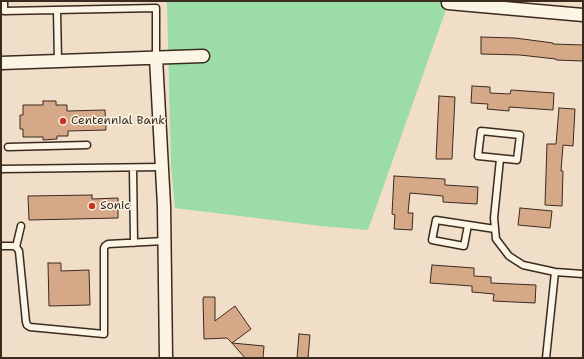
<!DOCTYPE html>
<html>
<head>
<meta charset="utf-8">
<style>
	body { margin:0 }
	#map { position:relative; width:584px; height:359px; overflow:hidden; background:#f0dec9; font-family:"Shantell Sans",sans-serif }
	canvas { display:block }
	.frame { position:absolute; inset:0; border:2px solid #3b2a1e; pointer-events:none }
</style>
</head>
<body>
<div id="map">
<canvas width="584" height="359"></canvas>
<div class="frame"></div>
</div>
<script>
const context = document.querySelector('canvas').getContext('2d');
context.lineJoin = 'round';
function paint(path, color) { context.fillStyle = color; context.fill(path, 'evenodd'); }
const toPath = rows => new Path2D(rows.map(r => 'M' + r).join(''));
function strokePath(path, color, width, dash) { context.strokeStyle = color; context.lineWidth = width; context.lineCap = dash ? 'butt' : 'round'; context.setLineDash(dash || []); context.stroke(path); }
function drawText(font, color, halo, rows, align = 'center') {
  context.font = font + ' "Shantell Sans",sans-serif'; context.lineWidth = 3; context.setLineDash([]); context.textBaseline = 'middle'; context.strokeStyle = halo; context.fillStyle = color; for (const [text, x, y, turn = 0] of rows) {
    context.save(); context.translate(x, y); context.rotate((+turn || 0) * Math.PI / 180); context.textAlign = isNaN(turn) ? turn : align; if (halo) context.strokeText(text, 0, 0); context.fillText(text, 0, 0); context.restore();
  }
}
const green = toPath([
	[167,1,449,1,368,230,321,226,175,208,171,165]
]);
const building = toPath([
	[481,37,515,38,553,43,553,44,583,45,583,61,556,60,556,59,520,55,481,54,481,37],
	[472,86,490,87,490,93,510,94,511,90,554,93,553,110,509,107,509,111,487,109,488,104,471,103,472,86],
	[439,96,455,97,452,159,436,159,439,96],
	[43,101,56,101,56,105,67,105,67,111,105,110,106,130,68,131,68,136,57,136,57,139,43,140,43,137,23,137,23,129,20,129,20,115,23,115,23,105,43,105,43,101],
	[559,108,575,109,573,146,563,145,561,171,563,171,562,206,545,205,547,144,556,144,559,108],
	[394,176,445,179,445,185,478,187,477,204,443,202,443,196,410,193,408,213,413,213,412,230,394,229,395,215,392,214,394,176],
	[92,195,92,199,118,198,118,218,29,220,28,196,92,195],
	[520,208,552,211,550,228,518,225,520,208],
	[48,263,61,263,61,271,89,270,90,305,49,306,48,263],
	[432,265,474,268,474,276,491,277,491,283,536,285,535,303,493,301,494,294,472,292,472,286,430,283,432,265],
	[204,297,215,297,215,321,235,306,251,329,232,343,227,338,204,339,203,298,204,297],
	[299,334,310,335,308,358,297,358,299,334],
	[232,343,264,346,263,358,245,358,232,343]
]);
const lane = toPath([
	[4,1,4,11,156,8,156,58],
	[57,10,58,62],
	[481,131,520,135,517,160,478,156,481,131],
	[8,147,87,145],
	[500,159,494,218,496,239,509,256,523,265,555,272,583,274],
	[133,168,134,243],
	[1,169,161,167],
	[468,225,464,246,432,240,436,220,495,229],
	[1,246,13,246,16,247,19,251,26,322,27,325,30,327,104,334,104,248,105,246,108,244,164,241],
	[16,247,21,226],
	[546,358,555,272]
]);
const street = toPath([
	[448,3,583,15],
	[156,58,164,206,166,358],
	[1,63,203,56]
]);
const markers = [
	[63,121,4,"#c8321e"],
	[92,206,4,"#c8321e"]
];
const poiNames = [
	["Centennial Bank",71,121],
	["Sonic",100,206]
];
paint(green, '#9cdca6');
paint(building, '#d5a987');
strokePath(building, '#3b2a1e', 1);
strokePath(lane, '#3b2a1e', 9);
strokePath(street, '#3b2a1e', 15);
strokePath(lane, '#fcf5e5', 6);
strokePath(street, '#fcf5e5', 12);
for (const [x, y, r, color] of markers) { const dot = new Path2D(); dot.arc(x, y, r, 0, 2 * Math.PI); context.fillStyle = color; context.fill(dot); strokePath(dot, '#fcf5e5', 1.5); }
drawText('12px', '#3b2a1e', '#fcf5e5', poiNames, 'left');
</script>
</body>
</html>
